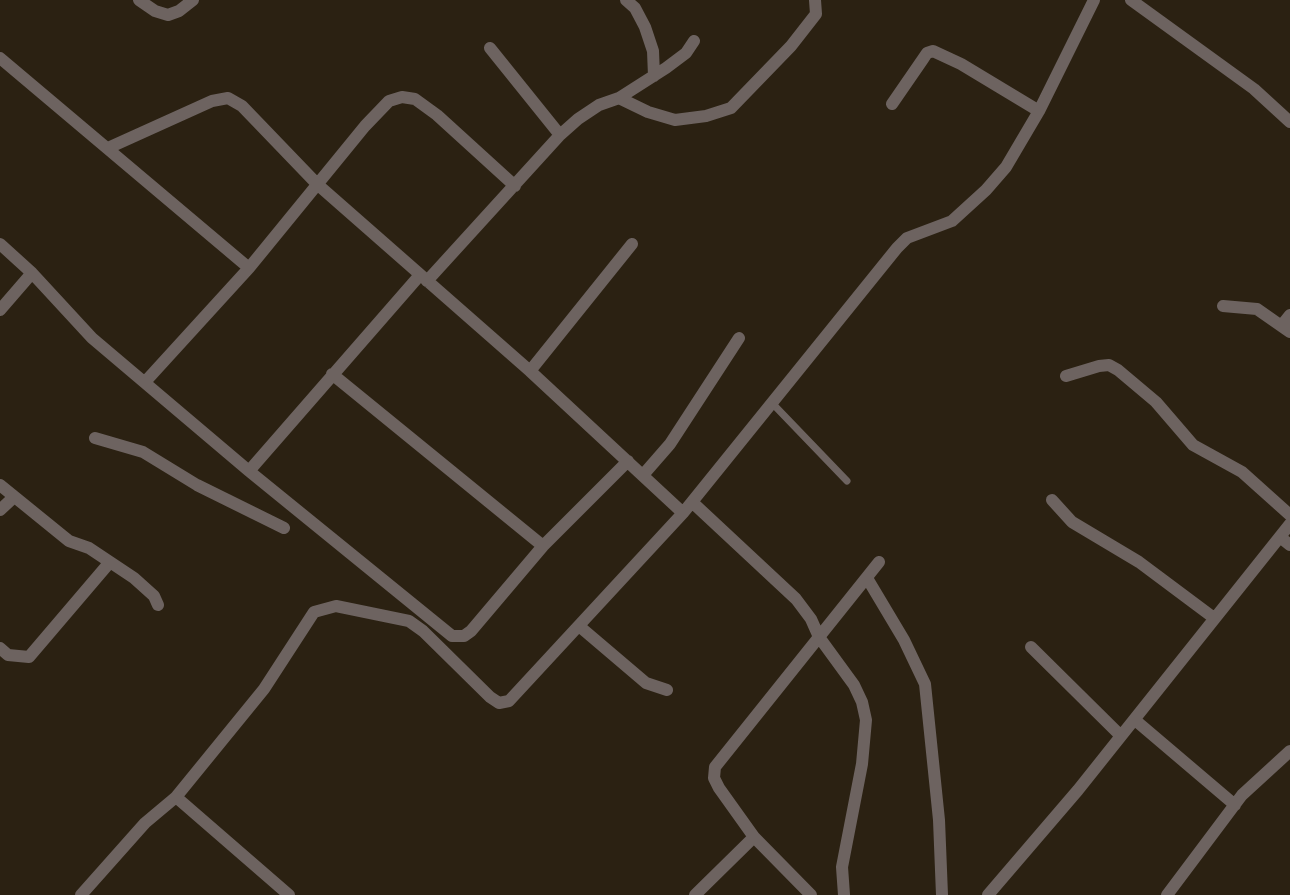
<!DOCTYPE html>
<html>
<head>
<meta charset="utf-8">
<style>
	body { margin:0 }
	canvas { display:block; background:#2b2112 }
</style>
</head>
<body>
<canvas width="1290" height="895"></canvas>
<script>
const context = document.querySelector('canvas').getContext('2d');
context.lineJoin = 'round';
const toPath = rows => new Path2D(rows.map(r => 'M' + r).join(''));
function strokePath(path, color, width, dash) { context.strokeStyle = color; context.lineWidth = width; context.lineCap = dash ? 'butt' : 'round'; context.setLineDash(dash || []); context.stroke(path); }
const service = toPath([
	[772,403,847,481]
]);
const minor = toPath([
	[139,0,155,11,168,15,179,11,193,0],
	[626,0,635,8,645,27,653,51,654,76],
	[1131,0,1254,89,1290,122],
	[490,48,560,135],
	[0,58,249,268],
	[619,98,648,112,675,120,706,116,731,108,791,46,816,14,815,0],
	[892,104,923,59,927,53,933,51,961,64,1039,111],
	[108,148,212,101,228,98,242,106,317,184,530,371,683,513],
	[0,244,32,273,92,338,249,471,452,636,464,636,471,631,543,546,628,461],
	[427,281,560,135,578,119,599,105,619,98,666,68,686,53,694,41],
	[1223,306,1257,309,1290,332],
	[0,310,32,273],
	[1282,325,1290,315],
	[530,371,632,244],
	[332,374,543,546],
	[1066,376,1099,366,1109,365,1118,370,1156,402,1193,445,1242,472,1290,515],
	[145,382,249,268,365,126,389,101,402,97,415,99,437,115,515,186],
	[95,438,143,452,197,485,284,528],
	[249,471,420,275],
	[643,475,670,444,739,338],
	[0,485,69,541,89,548,134,578,154,596,158,605],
	[1052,500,1072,522,1139,562,1214,618],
	[692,502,796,599,811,619,819,637,854,685,862,702,866,720,862,764,842,867,844,895],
	[0,510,14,497],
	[1280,537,1290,545],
	[867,578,904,640,925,684,939,820,942,895],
	[579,626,646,683,667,690],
	[1031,647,1121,736],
	[0,648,8,655,29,657,110,562],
	[1135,720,1235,805],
	[176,797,289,895],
	[81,895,145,823,176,797,264,689,314,612,336,606,409,621,423,631,490,697,499,703,509,701,683,513,897,248,907,238,952,221,986,190,1006,167,1039,111,1094,0],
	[695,895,754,837],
	[811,895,754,837,719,788,714,778,715,767,879,562],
	[988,895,1078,790,1290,524],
	[1167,895,1242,795,1290,751]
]);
strokePath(service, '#6d6360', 7);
strokePath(minor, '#6d6360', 12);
</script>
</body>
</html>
